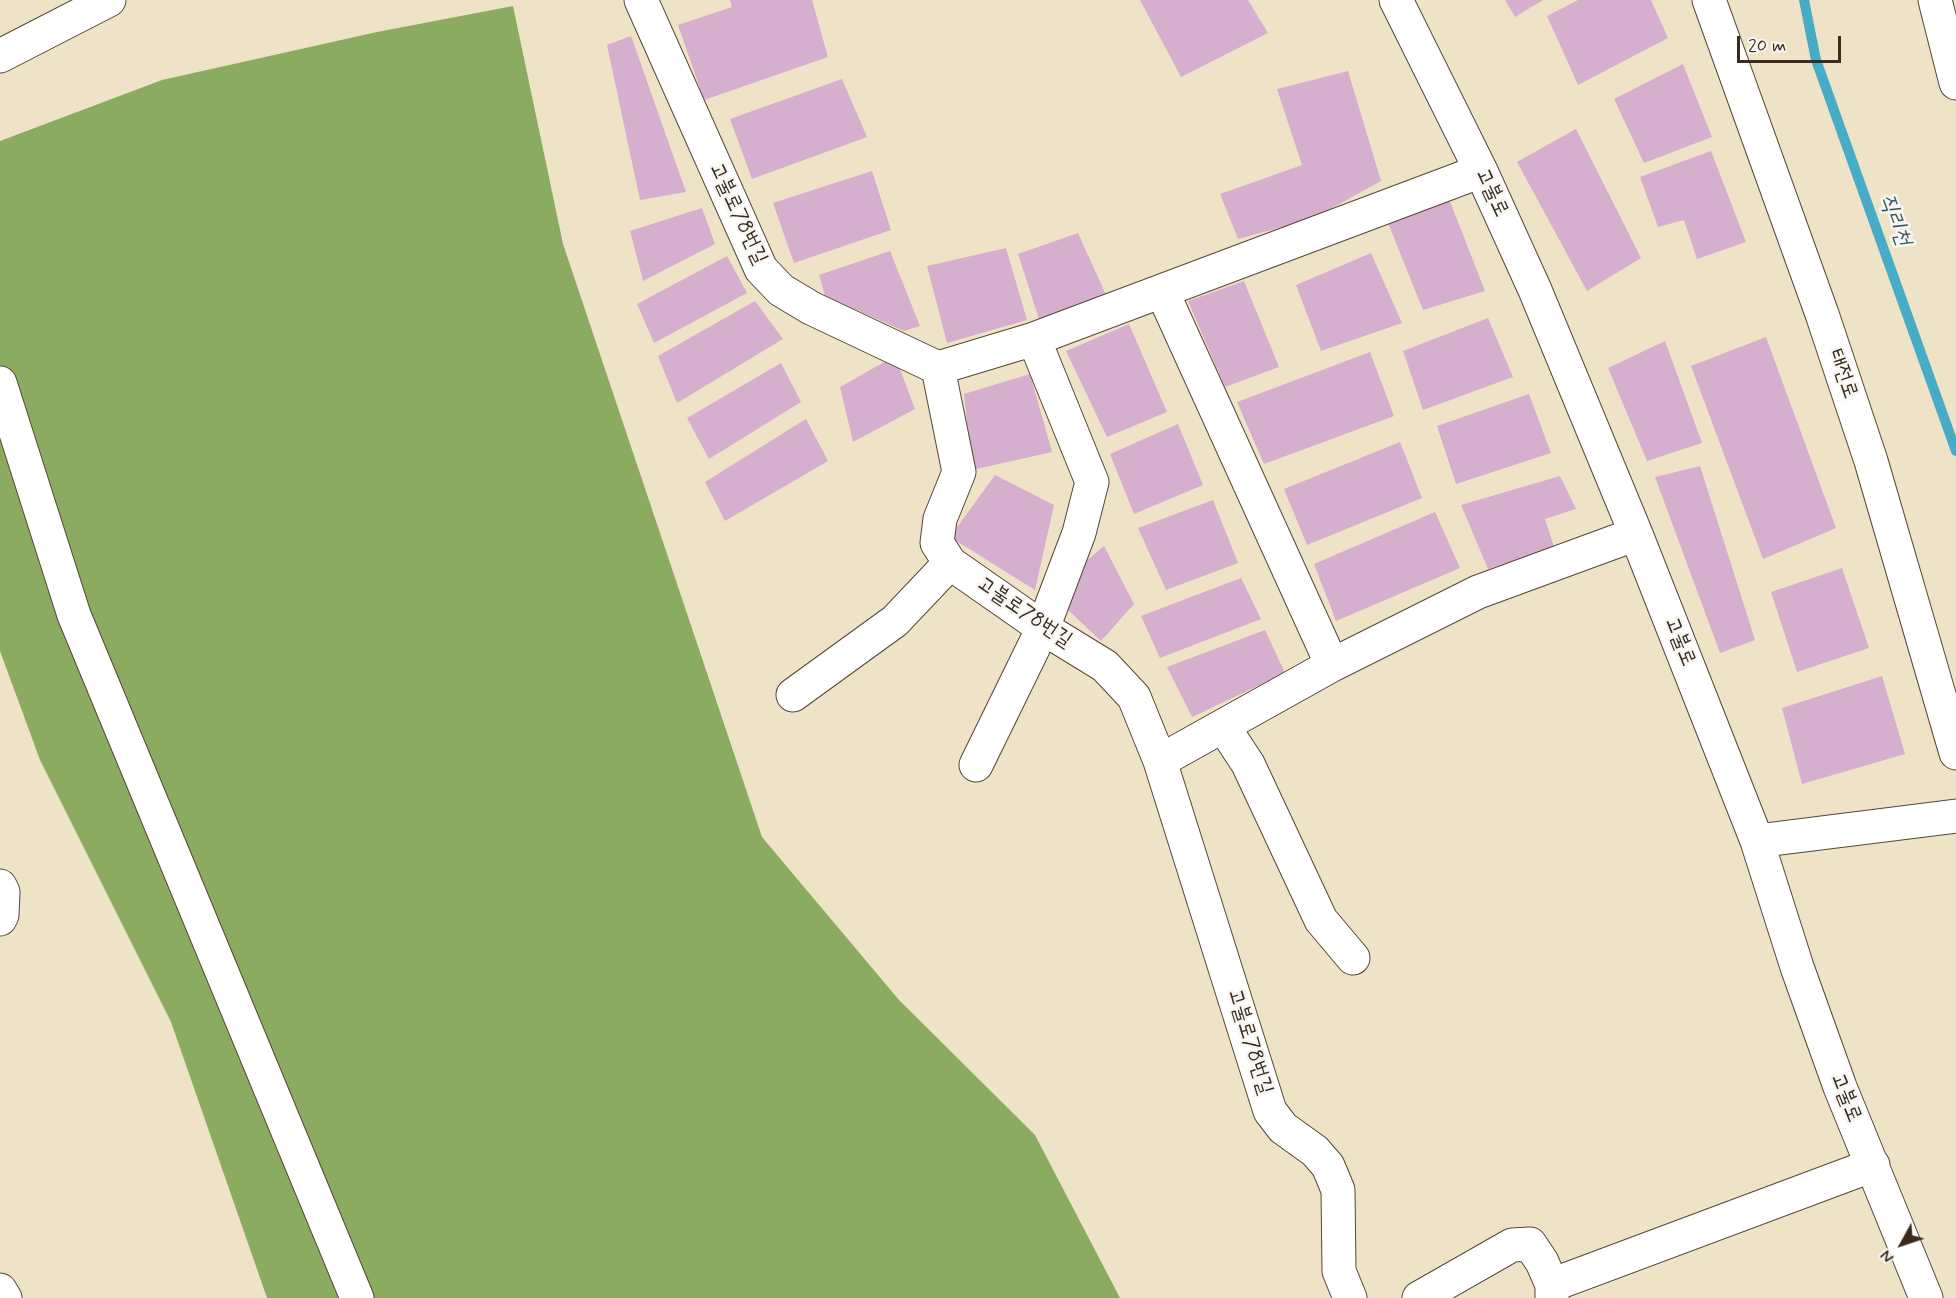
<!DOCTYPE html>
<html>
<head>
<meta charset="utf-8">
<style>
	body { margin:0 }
	#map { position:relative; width:1956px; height:1298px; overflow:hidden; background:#efe3c7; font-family:Mynerve,sans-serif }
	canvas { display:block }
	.north { position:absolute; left:1872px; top:1214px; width:60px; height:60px; -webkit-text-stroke:4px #f6f6f2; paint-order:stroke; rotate:230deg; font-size:16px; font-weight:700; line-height:24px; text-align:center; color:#3b2a1e }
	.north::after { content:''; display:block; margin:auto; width:21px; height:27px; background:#3b2a1e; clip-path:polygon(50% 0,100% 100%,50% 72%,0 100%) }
	.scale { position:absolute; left:1737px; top:36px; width:104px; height:27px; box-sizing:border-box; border:3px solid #3b2a1e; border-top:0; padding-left:8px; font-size:18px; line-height:21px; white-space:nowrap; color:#3b2a1e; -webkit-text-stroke:4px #f6f6f2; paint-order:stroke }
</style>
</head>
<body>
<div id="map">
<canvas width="1956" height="1298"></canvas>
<div class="north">N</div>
<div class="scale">20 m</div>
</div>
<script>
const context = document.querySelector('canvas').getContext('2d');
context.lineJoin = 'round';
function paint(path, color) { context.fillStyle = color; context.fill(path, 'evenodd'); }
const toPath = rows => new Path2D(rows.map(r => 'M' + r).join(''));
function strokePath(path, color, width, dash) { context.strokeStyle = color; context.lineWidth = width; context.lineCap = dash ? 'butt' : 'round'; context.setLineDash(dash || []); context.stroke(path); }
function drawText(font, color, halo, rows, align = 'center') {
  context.font = font + ' Mynerve,"Poor Story",sans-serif'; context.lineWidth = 5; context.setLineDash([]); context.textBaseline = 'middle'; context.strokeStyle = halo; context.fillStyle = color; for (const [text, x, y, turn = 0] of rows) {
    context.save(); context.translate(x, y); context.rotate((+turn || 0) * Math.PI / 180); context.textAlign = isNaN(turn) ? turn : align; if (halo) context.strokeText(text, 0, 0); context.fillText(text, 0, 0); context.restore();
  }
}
const forest = toPath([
	[513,6,563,244,762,837,899,1000,1035,1135,1120,1298,267,1298,171,1022,40,760,0,651,0,141,162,80,377,32]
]);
const stream = toPath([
	[1804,0,1816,60,1956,451]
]);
const building = toPath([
	[730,0,812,0,828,57,704,100,678,25,732,7],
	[1140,0,1248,0,1268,33,1181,77],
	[1505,0,1543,0,1515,17],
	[1578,0,1651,0,1668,38,1578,85,1547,16],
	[631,36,686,192,640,200,607,45],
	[1683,64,1712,137,1644,163,1614,99],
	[1348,71,1381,181,1312,219,1238,239,1220,194,1302,165,1277,89],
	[842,79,867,137,752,179,730,119],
	[1576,129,1641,258,1587,291,1517,162],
	[1711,151,1746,242,1697,259,1684,220,1658,227,1640,177],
	[872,171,891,230,794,263,773,203],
	[1449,199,1485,291,1423,310,1388,223],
	[702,208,715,244,643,281,630,231],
	[1078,233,1106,295,1039,319,1018,254],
	[1006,248,1027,320,947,343,927,266],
	[890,251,920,326,904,331,825,296,819,275],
	[1371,253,1402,323,1321,351,1296,285],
	[727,256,747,293,654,343,637,304],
	[1244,281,1279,367,1225,387,1188,301],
	[755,301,783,339,677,403,658,356],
	[1488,318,1513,377,1423,410,1403,351],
	[1129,324,1167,412,1107,437,1066,351],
	[1766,337,1836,528,1763,559,1691,366],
	[1665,341,1702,443,1647,461,1608,368],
	[1370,352,1394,416,1264,464,1237,402],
	[895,356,915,409,853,442,840,387],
	[781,363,801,402,709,459,687,418],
	[1030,374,1052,452,972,470,964,394],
	[1529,394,1551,453,1456,484,1437,426],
	[806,419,828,461,725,521,705,482],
	[1178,424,1203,485,1134,514,1110,454],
	[1400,442,1422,498,1307,545,1284,489],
	[1700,466,1755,640,1720,653,1655,477],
	[995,475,1054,505,1035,590,950,537],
	[1560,476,1576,509,1545,519,1554,547,1488,569,1461,505],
	[1213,500,1238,563,1166,590,1138,528],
	[1435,512,1460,568,1336,621,1314,564],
	[1104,546,1134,604,1101,641,1064,606,1078,568],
	[1842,568,1869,648,1797,672,1771,592],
	[1241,578,1261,619,1160,658,1141,616],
	[1265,630,1285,673,1192,717,1167,667],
	[1882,676,1905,754,1802,784,1782,708]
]);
const minor = toPath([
	[641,0,761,269,781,290,811,308,938,368,959,472,940,519,937,543,950,563,1043,628,1105,666,1134,697,1160,761,1270,1111,1283,1128,1315,1151,1328,1166,1338,1190,1339,1271,1350,1298],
	[1396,0,1481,171,1535,290,1636,534,1757,841,1797,967,1840,1087,1926,1298],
	[1709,0,1822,314,1871,461,1956,753],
	[1935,0,1956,83],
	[0,56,109,0],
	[1162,291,1332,665],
	[938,368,1034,339,1481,171],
	[793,695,895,621,950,563],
	[1223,726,1248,764,1321,920,1353,958],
	[1160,761,1332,665,1478,592,1636,534],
	[976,765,1043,628,1079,533,1092,482,1034,339],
	[1757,841,1956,816],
	[0,886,3,892,2,915,0,919],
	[1552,1285,1873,1165],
	[1419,1298,1512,1245,1530,1244,1542,1262,1552,1285,1552,1298]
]);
const highway = toPath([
	[0,383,74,615,357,1298],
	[0,1290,5,1298]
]);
const streetNames = [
	["고불로",1491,193,65],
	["고불로78번길",737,214,65],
	["태전로",1842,374,71],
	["고불로78번길",1024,613,34],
	["고불로",1679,642,68],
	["고불로78번길",1249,1042,73],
	["고불로",1845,1098,68]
];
const waterNames = [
	["직리천",1894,220,70]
];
paint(forest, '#8bac60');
strokePath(stream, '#47acc6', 10);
paint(building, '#d6aece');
strokePath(minor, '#564637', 35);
strokePath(highway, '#564637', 35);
strokePath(minor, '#fff', 33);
strokePath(highway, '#fff', 33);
drawText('21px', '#3b2a1e', '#f6f6f2', streetNames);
drawText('italic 22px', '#3f5859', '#f6f6f2', waterNames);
</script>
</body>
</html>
